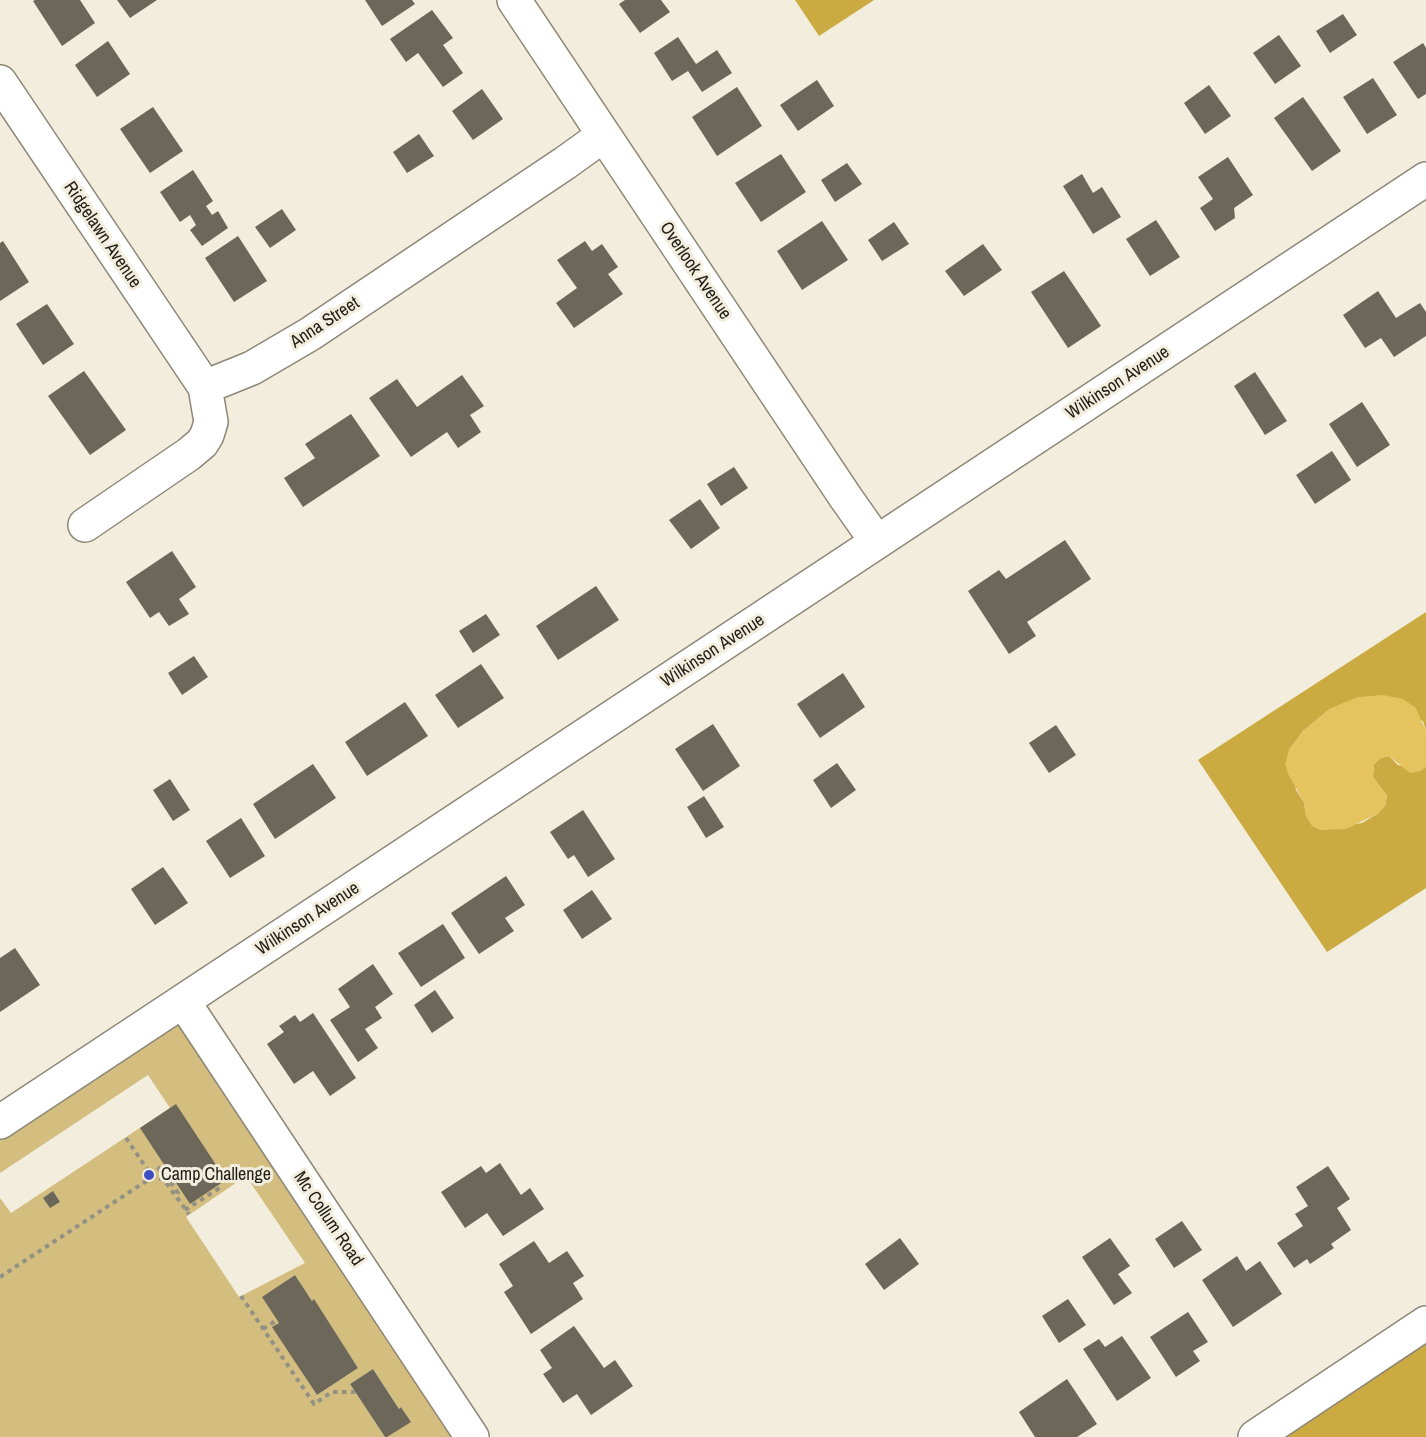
<!DOCTYPE html>
<html>
<head>
<meta charset="utf-8">
<style>
	body { margin:0 }
	canvas { display:block; background:#f2eddc }
</style>
</head>
<body>
<canvas width="1426" height="1437"></canvas>
<script>
const context = document.querySelector('canvas').getContext('2d');
context.lineJoin = 'round';
function paint(path, color) { context.fillStyle = color; context.fill(path, 'evenodd'); }
const toPath = rows => new Path2D(rows.map(r => 'M' + r).join(''));
function strokePath(path, color, width, dash) { context.strokeStyle = color; context.lineWidth = width; context.lineCap = dash ? 'butt' : 'round'; context.setLineDash(dash || []); context.stroke(path); }
function drawText(font, color, halo, rows, align = 'center') {
  context.font = font + ' "Archivo Narrow",sans-serif'; context.lineWidth = 6; context.setLineDash([]); context.textBaseline = 'middle'; context.strokeStyle = halo; context.fillStyle = color; for (const [text, x, y, turn = 0] of rows) {
    context.save(); context.translate(x, y); context.rotate((+turn || 0) * Math.PI / 180); context.textAlign = isNaN(turn) ? turn : align; if (halo) context.strokeText(text, 0, 0); context.fillText(text, 0, 0); context.restore();
  }
}
const green = toPath([
	[183,1001,472,1437,387,1437,410,1421,401,1407,399,1409,373,1369,350,1384,385,1437,0,1437,0,1198,11,1213,170,1108,148,1075,0,1173,0,1122],
	[246,1176,305,1263,239,1297,186,1217],
	[295,1275,312,1301,314,1300,358,1368,317,1395,273,1327,279,1323,263,1297]
]);
const forest = toPath([
	[795,0,874,0,819,36],
	[1426,612,1426,731,1423,721,1331,708,1303,731,1289,750,1296,790,1304,802,1306,816,1320,830,1362,823,1377,814,1385,806,1387,796,1373,777,1374,764,1380,758,1389,756,1398,765,1420,771,1426,766,1426,888,1327,952,1198,760],
	[1426,1323,1426,1437,1255,1437]
]);
const water = toPath([
	[1383,695,1403,699,1416,708,1426,731,1426,766,1420,771,1410,773,1389,756,1380,758,1374,764,1373,777,1387,796,1385,806,1377,814,1346,829,1320,830,1312,826,1306,816,1304,802,1288,774,1285,764,1289,750,1303,731,1331,708,1358,697]
]);
const building = toPath([
	[35,0,80,0,95,23,62,46,33,1],
	[117,0,157,0,130,18],
	[365,0,412,0,415,4,382,26],
	[625,0,661,0,670,12,640,33,619,4],
	[432,10,453,38,443,45,463,73,443,87,418,53,406,62,390,39],
	[1343,14,1357,35,1330,53,1316,31],
	[1279,35,1301,66,1275,84,1253,53],
	[678,37,696,64,717,50,732,73,702,92,688,71,672,81,654,53],
	[108,41,130,74,97,97,75,65],
	[1423,43,1426,48,1426,94,1418,99,1393,62],
	[1373,78,1397,115,1367,134,1343,97],
	[817,80,834,106,798,131,780,105],
	[1209,85,1231,116,1205,134,1184,103],
	[737,87,762,126,717,156,692,117],
	[482,89,503,119,473,140,452,111],
	[1303,97,1341,151,1312,171,1274,118],
	[153,107,183,151,150,173,120,129],
	[419,134,434,156,407,173,393,152],
	[781,154,806,192,761,222,735,183],
	[1228,157,1253,195,1234,208,1235,218,1215,231,1200,208,1213,199,1198,177],
	[847,163,862,184,835,202,821,180],
	[193,170,213,201,206,206,212,215,218,211,228,228,202,246,190,230,196,225,190,215,180,222,160,192],
	[1082,174,1093,193,1102,187,1121,217,1093,234,1063,186],
	[282,209,296,230,270,248,255,227],
	[1156,220,1180,257,1150,276,1126,239],
	[822,221,848,260,802,290,777,251],
	[894,222,909,244,882,261,868,240],
	[238,236,267,281,234,302,205,258],
	[3,241,29,282,0,301,0,243],
	[585,241,592,251,602,244,618,267,608,274,623,294,574,328,556,303,577,288,557,260],
	[983,244,1002,270,964,296,945,271],
	[1064,271,1101,326,1068,348,1031,292],
	[1378,291,1396,318,1420,303,1426,312,1426,336,1394,357,1381,338,1365,348,1343,315],
	[47,304,74,344,43,365,16,324],
	[84,371,126,430,90,455,48,396],
	[1255,372,1287,421,1265,435,1234,386],
	[462,375,484,406,470,415,481,432,458,448,447,432,411,457,369,398,397,379,417,407],
	[1362,402,1390,445,1357,467,1329,424],
	[351,414,380,456,303,507,284,478,315,458,305,444],
	[1332,451,1351,480,1315,504,1296,475],
	[734,467,748,488,721,506,707,484],
	[700,499,720,528,691,549,669,520],
	[1065,540,1091,579,1027,622,1036,636,1009,654,968,591,999,570,1006,579],
	[172,551,196,587,179,599,189,614,169,626,159,612,150,618,126,582],
	[596,586,619,620,558,660,536,626],
	[486,614,500,635,473,653,459,631],
	[194,656,208,677,182,695,168,673],
	[481,664,504,698,458,728,435,695],
	[843,673,865,707,820,738,797,704],
	[405,702,428,736,367,776,345,742],
	[713,724,740,766,703,791,675,749],
	[1056,725,1076,755,1049,773,1029,743],
	[837,763,856,790,831,808,813,780],
	[313,764,336,798,275,839,253,804],
	[170,779,190,810,173,821,153,790],
	[704,796,724,827,706,838,687,807],
	[583,810,615,859,588,877,574,855,568,859,550,832],
	[241,818,265,856,230,878,206,841],
	[163,867,188,903,155,925,131,889],
	[506,876,525,905,505,918,514,931,479,954,451,913],
	[592,890,612,919,582,939,563,910],
	[443,924,465,958,421,987,398,953],
	[15,948,40,985,0,1012,0,958],
	[373,964,393,994,375,1007,382,1018,365,1029,378,1048,358,1062,330,1020,350,1007,338,989],
	[435,990,454,1018,432,1033,414,1005],
	[313,1013,356,1078,330,1096,313,1071,294,1084,267,1044,284,1032,279,1026,295,1015,300,1022],
	[176,1104,226,1180,190,1204,140,1128],
	[500,1163,521,1195,530,1188,544,1209,503,1236,487,1213,465,1228,441,1192,481,1166,486,1173],
	[1328,1166,1350,1199,1337,1208,1351,1230,1331,1244,1334,1248,1310,1264,1307,1259,1294,1268,1277,1243,1303,1226,1295,1214,1308,1206,1296,1187],
	[53,1191,60,1202,50,1208,43,1198],
	[1182,1221,1202,1250,1174,1268,1155,1239],
	[900,1238,919,1264,884,1290,865,1264],
	[1110,1238,1130,1266,1118,1274,1132,1293,1114,1305,1082,1257],
	[534,1241,549,1263,567,1251,584,1276,573,1283,583,1299,531,1334,504,1292,513,1286,499,1264],
	[1237,1256,1246,1271,1260,1261,1282,1294,1233,1327,1202,1280],
	[295,1275,312,1301,314,1299,358,1368,317,1395,272,1327,279,1323,262,1297],
	[1068,1299,1086,1325,1059,1343,1042,1316],
	[1188,1312,1208,1342,1193,1351,1200,1361,1176,1377,1150,1337],
	[574,1326,604,1368,615,1360,633,1386,591,1415,577,1394,563,1403,543,1374,552,1368,540,1350],
	[1122,1336,1151,1378,1117,1401,1083,1349,1099,1339,1105,1347],
	[373,1369,399,1409,401,1407,411,1422,387,1437,385,1437,350,1384],
	[1067,1379,1097,1424,1077,1437,1035,1437,1019,1412]
]);
const path = toPath([
	[126,1138,153,1178],
	[161,1167,178,1193,176,1195],
	[150,1175,164,1165],
	[185,1210,218,1189,216,1187],
	[0,1277,151,1178,155,1177,164,1180,189,1214],
	[241,1296,314,1404,332,1392,355,1392],
	[263,1329,277,1320]
]);
const street = toPath([
	[514,0,846,498,877,542],
	[0,82,205,387,211,422,207,435,202,443,189,454,85,525],
	[205,387,252,368,310,334,565,163,604,135],
	[183,1001,472,1437],
	[0,1122,1426,179],
	[1255,1437,1426,1323]
]);
const markers = [
	[149,1175,6,"#3c4ec1"]
];
const streetNames = [
	["Ridgelawn Avenue",102,235,56],
	["Overlook Avenue",695,271,56],
	["Anna Street",325,323,-33],
	["Wilkinson Avenue",1118,383,-33],
	["Wilkinson Avenue",713,651,-33],
	["Wilkinson Avenue",308,919,-33],
	["Mc Collum Road",328,1219,56]
];
const poiNames = [
	["Camp Challenge",161,1175]
];
paint(green, '#d3be80');
paint(forest, '#cbaa42');
paint(water, '#e5c35e');
paint(building, '#6c6758');
strokePath(street, '#8d8778', 36);
strokePath(path, '#939084', 4, [4.5, 4.5]);
strokePath(street, '#fff', 33);
for (const [x, y, r, color] of markers) { const dot = new Path2D(); dot.arc(x, y, r, 0, 2 * Math.PI); context.fillStyle = color; context.fill(dot); strokePath(dot, '#f2eddc', 2); }
drawText('18px', '#1f1d17', '#f2eddc', streetNames);
drawText('18px', '#1f1d17', '#f2eddc', poiNames, 'left');
</script>
</body>
</html>
